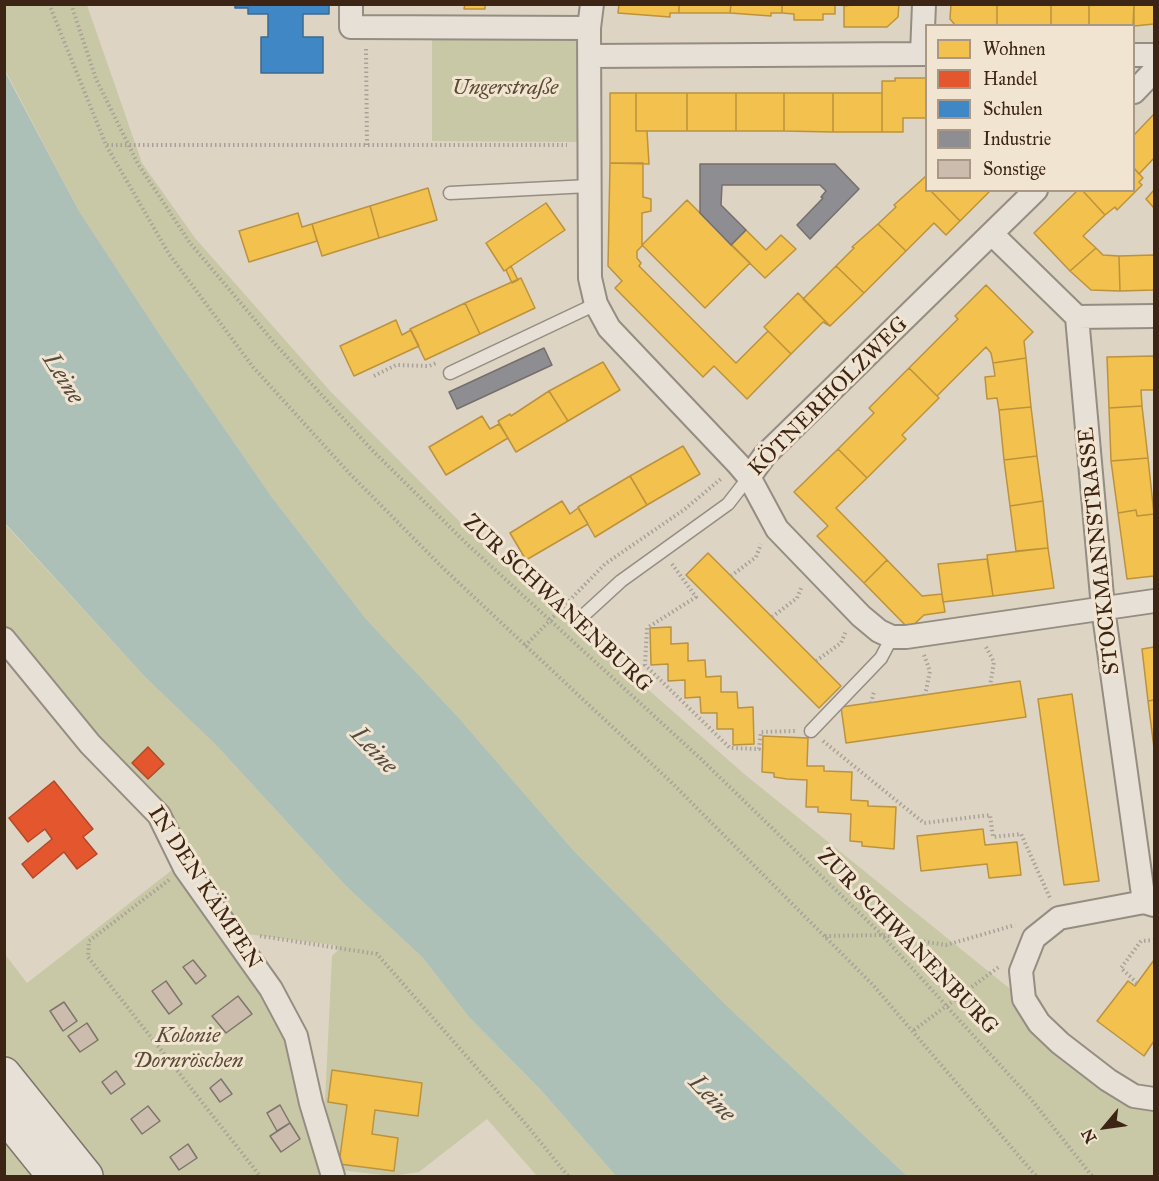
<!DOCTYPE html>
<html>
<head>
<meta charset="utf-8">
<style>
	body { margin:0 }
	#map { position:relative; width:1159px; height:1181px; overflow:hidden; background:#ded4c3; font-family:"IM FELL Great Primer",serif }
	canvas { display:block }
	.frame { position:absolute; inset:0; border:6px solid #3d2516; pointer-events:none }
	.legend { position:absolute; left:925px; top:24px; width:210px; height:168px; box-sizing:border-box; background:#f1e5d1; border:2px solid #a99886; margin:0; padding:8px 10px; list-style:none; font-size:18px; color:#3d2516 }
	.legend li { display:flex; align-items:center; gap:12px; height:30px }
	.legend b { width:30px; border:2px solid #a99886 }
	.north { position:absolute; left:1075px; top:1097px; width:60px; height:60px; -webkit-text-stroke:4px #f1e5d1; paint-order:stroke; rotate:241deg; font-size:16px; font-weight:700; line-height:24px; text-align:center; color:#3d2516 }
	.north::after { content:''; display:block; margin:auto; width:21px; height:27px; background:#3d2516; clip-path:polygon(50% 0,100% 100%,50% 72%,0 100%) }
</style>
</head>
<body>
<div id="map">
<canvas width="1159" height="1181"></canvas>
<div class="frame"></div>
<ul class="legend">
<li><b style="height:16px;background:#f2c14e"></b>Wohnen</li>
<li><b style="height:16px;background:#e4572e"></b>Handel</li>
<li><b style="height:16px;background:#3f88c5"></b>Schulen</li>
<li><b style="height:16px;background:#8d8d92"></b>Industrie</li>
<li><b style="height:16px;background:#ccbcad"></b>Sonstige</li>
</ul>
<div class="north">N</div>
</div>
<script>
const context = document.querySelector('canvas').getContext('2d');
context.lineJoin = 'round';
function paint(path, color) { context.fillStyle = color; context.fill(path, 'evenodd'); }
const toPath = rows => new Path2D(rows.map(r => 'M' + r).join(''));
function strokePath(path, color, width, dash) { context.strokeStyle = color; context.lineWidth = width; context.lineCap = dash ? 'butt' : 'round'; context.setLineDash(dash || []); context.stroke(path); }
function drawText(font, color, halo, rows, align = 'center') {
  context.font = font + ' "IM FELL Great Primer",serif'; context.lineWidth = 6; context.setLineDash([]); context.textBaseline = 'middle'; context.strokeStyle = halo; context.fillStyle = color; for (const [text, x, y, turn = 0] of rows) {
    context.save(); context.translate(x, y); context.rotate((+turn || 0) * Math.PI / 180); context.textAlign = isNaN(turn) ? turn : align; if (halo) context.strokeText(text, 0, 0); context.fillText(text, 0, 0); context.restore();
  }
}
const green = toPath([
	[5,5,87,5,142,163,195,238,331,392,475,537,743,773,1009,988,1033,1029,1154,1109,1154,1176,907,1176,724,1003,574,851,458,717,366,619,271,496,162,338,79,211,5,70],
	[432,36,577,36,577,142,432,141],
	[4,523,145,677,215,744,346,886,423,958,468,1016,540,1089,616,1176,537,1176,487,1119,419,1172,392,1176,340,1170,325,1102,332,956,338,950,334,945,230,932,172,838,5,639],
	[172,870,270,1002,288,1035,325,1176,102,1176,5,1053,4,953,27,983],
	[5,1142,25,1169,32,1176,5,1176]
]);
const water = toPath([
	[4,70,79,211,162,338,271,496,366,619,458,717,574,851,724,1003,907,1176,616,1176,540,1089,468,1016,423,958,346,886,215,744,145,677,5,523]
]);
const homes = toPath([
	[465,4,485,4,485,9,464,9,465,4],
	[619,4,679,4,679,13,670,13,670,17,618,13,619,4],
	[679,4,731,4,730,13,679,13,679,4],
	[731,4,782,4,782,13,771,13,771,16,730,13,731,4],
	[782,4,835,4,835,14,823,14,823,20,794,20,794,14,782,13,782,4],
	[859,4,899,4,898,17,887,27,844,27,844,6,859,4],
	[951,4,997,4,997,26,956,26,950,19,951,4],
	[997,4,1051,4,1051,26,997,26,997,4],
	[1051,4,1089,4,1089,26,1051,26,1051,4],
	[1089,4,1134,4,1133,26,1089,26,1089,4],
	[1134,4,1154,4,1154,24,1134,26,1134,4],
	[895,78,926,78,926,118,903,118,903,132,882,132,882,81,895,81,895,78],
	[610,93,636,93,636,131,647,131,649,164,610,163,610,93],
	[636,93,687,93,687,131,636,131,636,93],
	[687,93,736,93,736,131,687,131,687,93],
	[736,93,784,93,784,131,736,131,736,93],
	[784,93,833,93,833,132,784,131,784,93],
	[833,93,882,93,882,132,833,132,833,93],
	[1154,114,1154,158,1139,174,1134,168,1134,135,1154,114],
	[610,163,643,163,643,197,651,199,651,211,642,213,642,246,637,251,637,258,641,263,639,266,736,363,768,331,791,354,747,399,714,366,703,377,615,288,622,281,608,266,610,163],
	[1134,168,1143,178,1139,182,1142,185,1117,210,1115,207,1105,215,1082,190,1134,190,1134,168],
	[926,176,926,190,930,190,960,221,946,235,934,223,906,251,878,224,896,207,894,205,926,176],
	[428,188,437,220,379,238,370,206,428,188],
	[930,190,991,190,960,221,930,190],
	[1078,190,1082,190,1105,215,1083,236,1096,248,1070,271,1034,233,1078,190],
	[1154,190,1154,208,1146,199,1154,190],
	[687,200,750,263,705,308,642,245,687,200],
	[546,203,565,230,504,271,486,243,546,203],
	[370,206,379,238,322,256,312,224,370,206],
	[298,213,302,227,312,224,317,241,249,262,239,231,298,213],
	[878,224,906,251,864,293,836,266,854,248,852,247,878,224],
	[746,230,766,250,781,235,796,249,765,278,731,245,746,230],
	[1096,248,1103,255,1119,256,1120,291,1091,290,1070,271,1096,248],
	[1154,255,1154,290,1120,291,1119,256,1154,255],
	[511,266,518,280,512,283,506,270,511,266],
	[836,266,864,293,830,326,803,299,836,266],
	[521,278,535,308,480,334,465,303,521,278],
	[986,285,1033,332,1024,341,1026,358,993,363,991,353,986,347,937,396,909,368,958,319,955,316,986,285],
	[798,293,830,326,823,322,791,354,764,327,798,293],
	[465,303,480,334,425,360,410,329,465,303],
	[396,320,402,335,411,330,419,346,354,376,340,346,396,320],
	[1154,356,1154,390,1141,390,1142,406,1109,408,1107,357,1154,356],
	[1026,358,1031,407,999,410,997,398,987,399,985,377,995,376,993,363,1026,358],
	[603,362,620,390,568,421,549,391,603,362],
	[909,368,939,398,902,435,906,439,867,478,838,449,874,413,869,408,909,368],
	[549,391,568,421,516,452,498,421,510,414,511,416,549,391],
	[1142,406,1148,458,1111,461,1109,408,1142,406],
	[1031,407,1037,456,1004,460,999,410,1031,407],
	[482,416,490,429,499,424,508,438,446,475,429,447,482,416],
	[683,446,700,474,647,505,630,476,683,446],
	[838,449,867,478,836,508,887,560,864,583,817,536,828,526,794,492,838,449],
	[1037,456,1043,501,1010,506,1004,460,1037,456],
	[1148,458,1154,514,1137,516,1136,510,1118,513,1111,461,1148,458],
	[630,476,647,505,595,537,578,507,630,476],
	[562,501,570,514,578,508,588,524,526,560,510,533,562,501],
	[1043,501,1048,548,1016,551,1010,506,1043,501],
	[1136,510,1137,516,1154,514,1154,576,1127,579,1118,513,1136,510],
	[1048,548,1054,588,993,596,987,555,1048,548],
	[708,553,841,686,819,708,686,575,708,553],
	[987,559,993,596,943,602,938,564,987,559],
	[887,560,922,596,942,594,945,612,924,615,909,629,864,583,887,560],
	[671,627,671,644,688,643,688,661,705,660,706,677,721,676,721,692,737,692,738,708,753,707,754,744,733,745,733,729,717,729,717,713,701,713,700,697,685,698,685,680,668,681,668,664,651,665,650,628,671,627],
	[1154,647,1154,700,1148,701,1142,649,1154,647],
	[1020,681,1026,717,846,743,841,707,1020,681],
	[1072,694,1099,881,1064,885,1038,699,1072,694],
	[1154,700,1154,748,1148,701,1154,700],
	[763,736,808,738,807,766,824,766,824,771,852,772,851,800,868,801,868,806,896,807,894,849,862,846,862,842,850,841,851,814,818,812,818,807,806,807,807,780,787,779,774,777,774,773,762,772,763,736],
	[983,829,985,845,1017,842,1021,875,989,878,987,864,921,871,917,836,983,829],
	[1154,960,1154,1041,1144,1056,1097,1021,1128,981,1135,986,1154,960],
	[332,1070,422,1083,418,1116,375,1110,372,1134,398,1138,394,1171,339,1164,347,1105,328,1102,332,1070]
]);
const shops = toPath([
	[148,747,164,764,148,779,132,763,148,747],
	[54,781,93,829,83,837,97,854,77,869,64,852,33,878,22,864,52,839,45,829,28,842,9,818,54,781]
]);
const schools = toPath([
	[235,4,329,4,329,14,303,14,303,37,323,37,323,73,261,73,261,37,268,37,268,14,248,14,248,8,235,8,235,4]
]);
const industry = toPath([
	[700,164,835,164,859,189,810,239,797,225,823,198,821,197,826,191,820,185,722,185,721,205,746,230,731,245,700,213,700,164],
	[544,348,552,365,457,409,449,392,544,348]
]);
const building = toPath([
	[193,960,206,976,196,984,183,967,193,960],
	[166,981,182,1004,169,1014,152,991,166,981],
	[238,996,252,1014,226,1033,212,1016,238,996],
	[64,1002,77,1021,63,1031,50,1011,64,1002],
	[87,1023,98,1040,80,1052,68,1036,87,1023],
	[116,1071,125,1084,111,1094,102,1082,116,1071],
	[221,1079,232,1094,220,1102,210,1088,221,1079],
	[280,1105,290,1123,277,1131,267,1113,280,1105],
	[148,1106,160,1121,142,1134,131,1119,148,1106],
	[290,1123,300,1139,281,1152,270,1136,290,1123],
	[188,1144,197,1158,179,1170,170,1157,188,1144]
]);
const path = toPath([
	[49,4,106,145,169,254,253,367,350,474,443,568,671,782,873,985,1036,1176],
	[71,4,96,79,138,164,190,243,277,346,372,450,467,544,701,759,882,935,1031,1099,1092,1176],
	[366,49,367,146],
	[107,145,567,145],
	[374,376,396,365,429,366,436,363],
	[672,564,696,597,647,628,645,665,730,748,759,749,761,732,795,731],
	[731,576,756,557,761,544],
	[772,617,797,598,802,586],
	[525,646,605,564,685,509,722,478],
	[986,647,994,662,990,686],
	[924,655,930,671,925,695],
	[816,661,841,643,846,631],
	[871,703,874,692],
	[823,741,924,823,990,815,993,837,1021,834,1050,898],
	[169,880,89,941,88,957,260,1176],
	[260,936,377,954,525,1123,568,1176],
	[825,936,882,935,946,945,1015,925],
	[1137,983,1121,968,1141,941,1154,940],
	[914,1030,1000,966]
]);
const service = toPath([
	[450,193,589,186],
	[450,373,596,304],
	[585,614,621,581,728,504,749,477],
	[811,731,881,658,892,637]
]);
const minor = toPath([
	[351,4,351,27,589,28],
	[592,4,589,28,590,278,596,304,609,328,738,464,749,477,777,529,861,616,879,631,892,637,906,637,1154,601],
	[922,54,924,4],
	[1134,55,1154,55],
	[590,56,926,54],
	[1134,92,1154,71],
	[992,234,1077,317,1103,608,1144,902],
	[1077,317,1154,316],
	[749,477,765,455,1036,190],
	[4,639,90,744,159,815,185,868,271,989,296,1036,311,1103,333,1176],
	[1154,905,1144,902,1059,918,1034,938,1021,971,1024,999,1039,1023,1060,1043,1108,1080,1134,1096,1154,1099]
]);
const secondary = toPath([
	[4,1074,86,1176],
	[4,1114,54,1176]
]);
const parkNames = [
	["Ungerstraße",505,89],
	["Kolonie",188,1037],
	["Dornröschen",188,1062]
];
const streetNames = [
	["KÖTNERHOLZWEG",829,397,-45],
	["STOCKMANNSTRASSE",1100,551,-96],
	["ZUR SCHWANENBURG",557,604,43],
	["IN DEN KÄMPEN",204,888,57],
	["ZUR SCHWANENBURG",907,942,46]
];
const waterNames = [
	["Leine",62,379,58],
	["Leine",373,751,46],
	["Leine",711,1099,46]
];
paint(green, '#c8c8a6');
paint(water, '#adc0b8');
paint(homes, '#f2c14e');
strokePath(homes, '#bc923d', 1.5);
paint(shops, '#e4572e');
strokePath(shops, '#b24827', 1.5);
paint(schools, '#3f88c5');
strokePath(schools, '#3e6a90', 1.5);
paint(industry, '#8d8d92');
strokePath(industry, '#756e6d', 1.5);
paint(building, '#ccbcad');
strokePath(building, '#7e756b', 1.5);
strokePath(service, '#958d82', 15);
strokePath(minor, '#958d82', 26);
strokePath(secondary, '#7e756b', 36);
strokePath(path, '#a8a198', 4, [1.5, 3]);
strokePath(service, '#e6e0d7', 12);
strokePath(minor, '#e6e0d7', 22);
strokePath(secondary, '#e6e0d7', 33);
drawText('italic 22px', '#5b4b34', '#f1e5d1', parkNames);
drawText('22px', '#3d2516', '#f1e5d1', streetNames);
drawText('italic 24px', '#544a3e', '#f1e5d1', waterNames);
</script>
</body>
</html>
